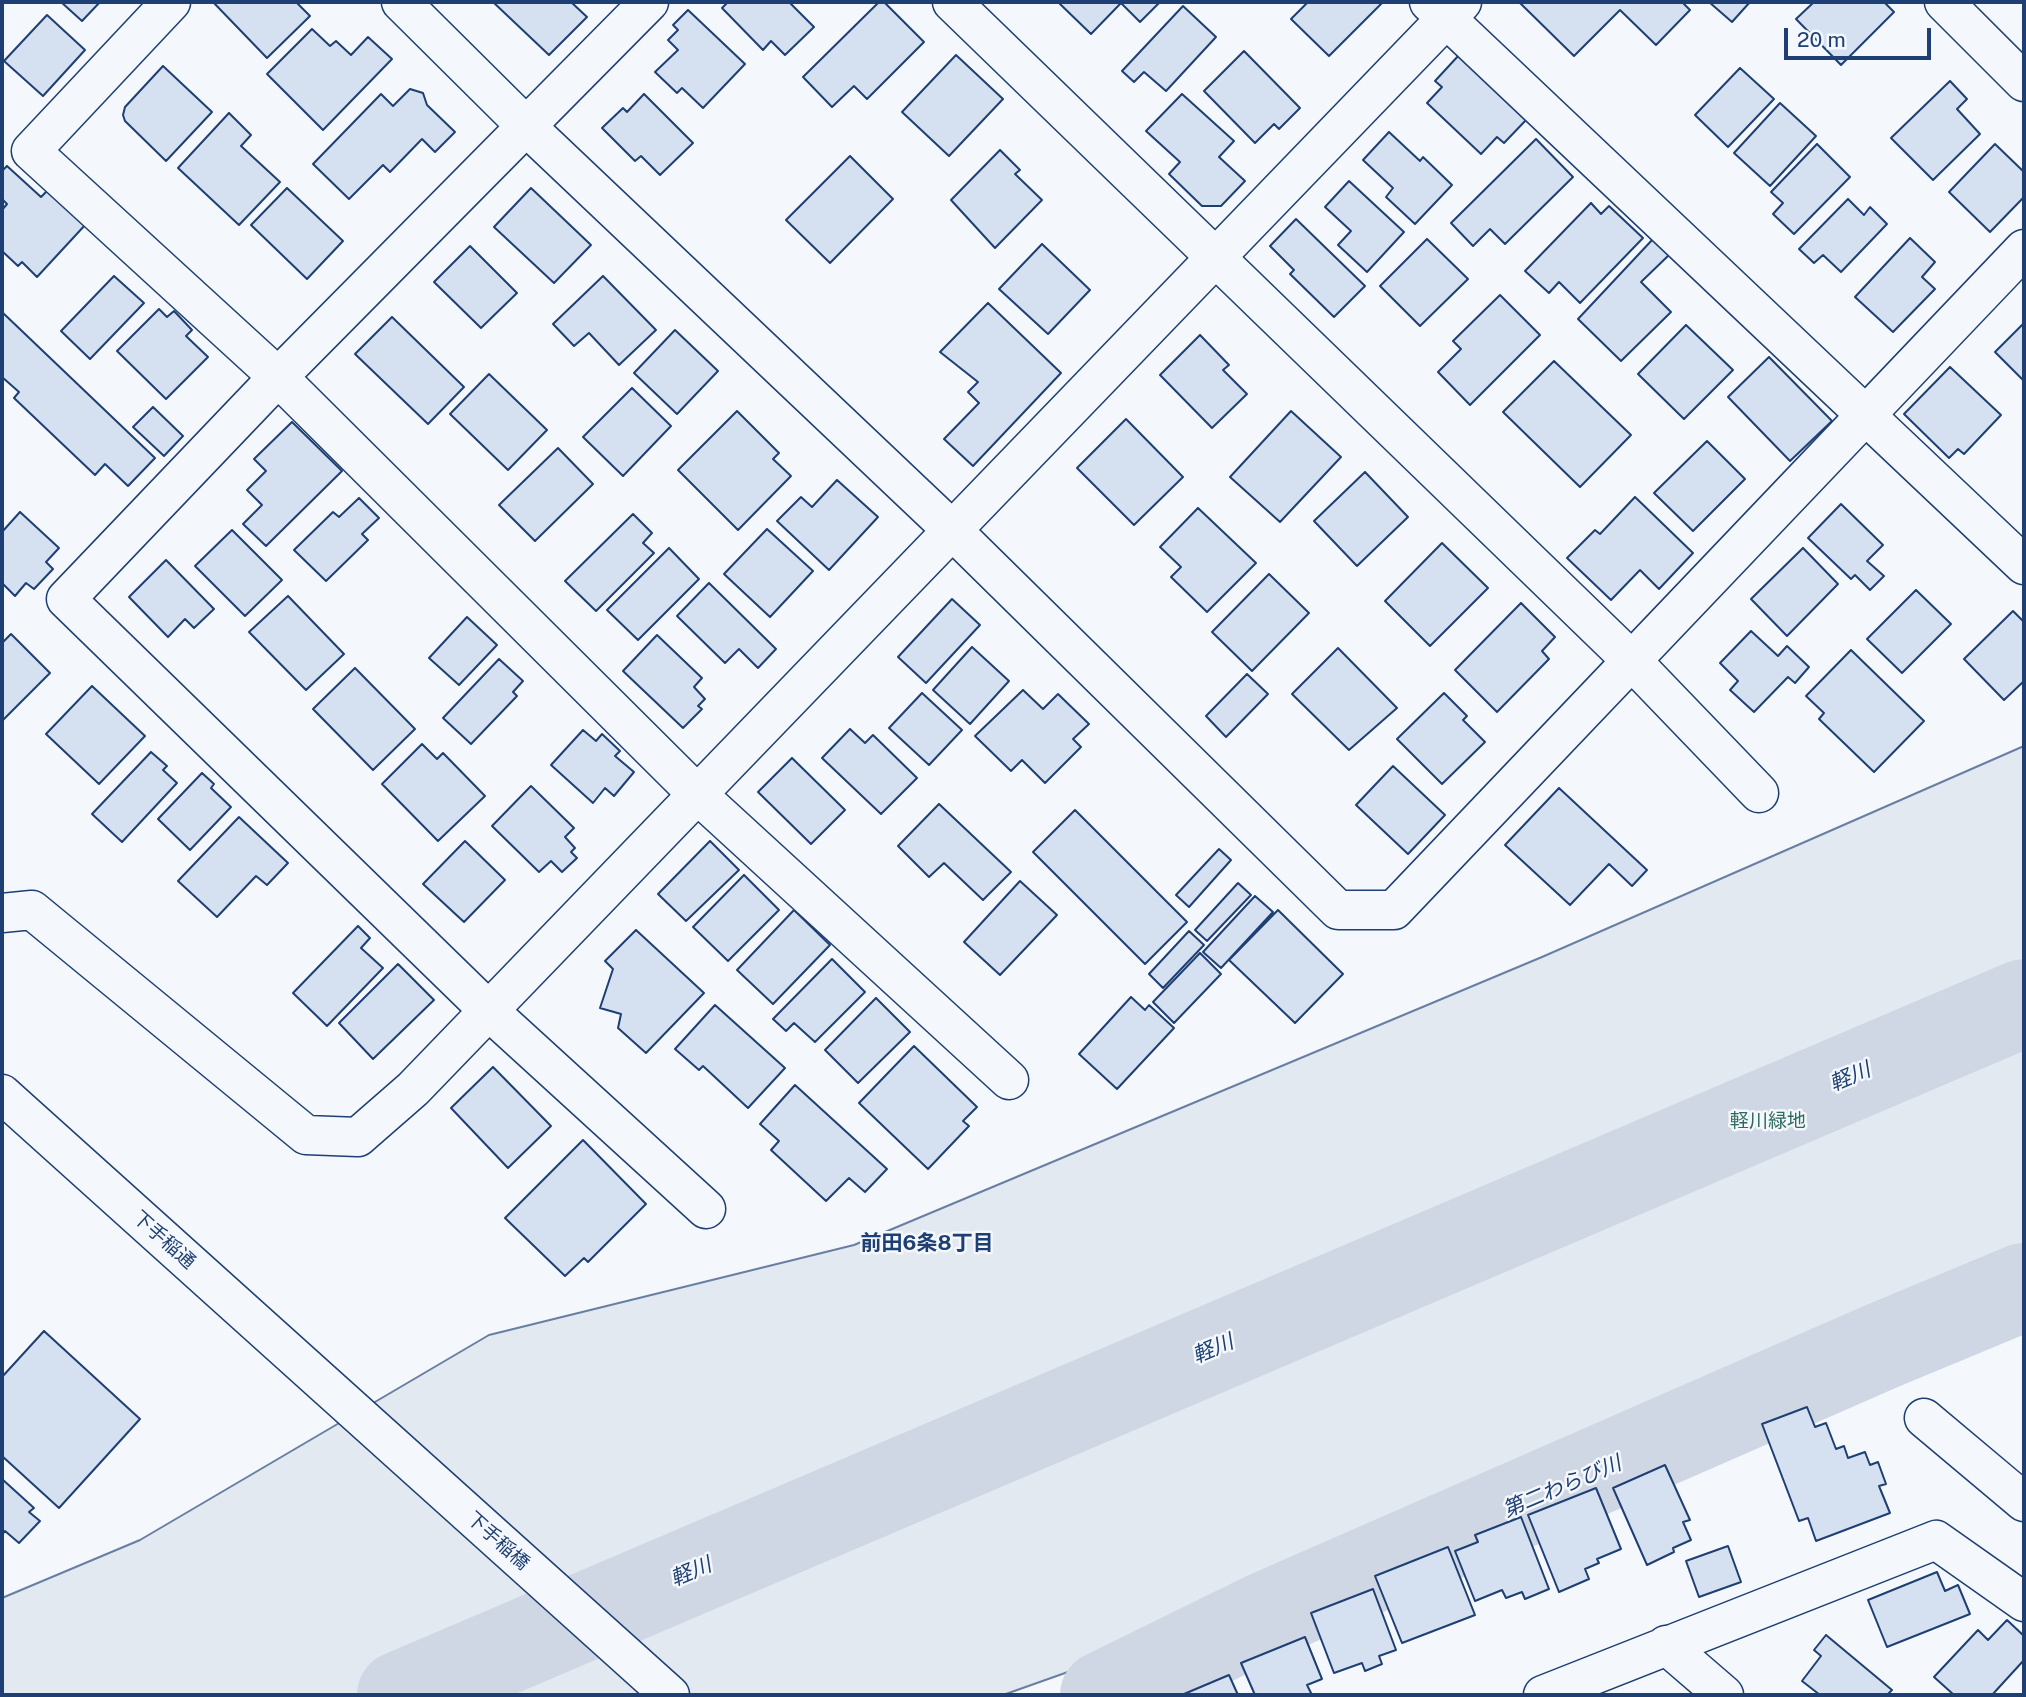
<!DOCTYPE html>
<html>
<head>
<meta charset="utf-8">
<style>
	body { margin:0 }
	#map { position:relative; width:2026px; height:1697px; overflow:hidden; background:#f4f7fb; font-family:"Public Sans",sans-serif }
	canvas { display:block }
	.frame { position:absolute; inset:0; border:4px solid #1d3f73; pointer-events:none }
	.scale { position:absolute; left:1784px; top:28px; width:147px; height:32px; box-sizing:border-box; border:4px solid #1d3f73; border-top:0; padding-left:9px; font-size:21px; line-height:24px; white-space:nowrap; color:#1d3f73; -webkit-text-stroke:5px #f4f7fb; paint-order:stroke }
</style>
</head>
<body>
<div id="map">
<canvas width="2026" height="1697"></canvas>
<div class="frame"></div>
<div class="scale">20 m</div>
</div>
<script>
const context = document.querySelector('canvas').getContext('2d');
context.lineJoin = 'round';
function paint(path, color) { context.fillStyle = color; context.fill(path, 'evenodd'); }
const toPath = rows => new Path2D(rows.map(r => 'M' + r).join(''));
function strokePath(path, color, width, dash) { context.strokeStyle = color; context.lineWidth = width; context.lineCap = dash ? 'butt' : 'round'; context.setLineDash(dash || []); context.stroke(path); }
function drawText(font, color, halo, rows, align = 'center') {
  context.font = font + ' "Public Sans","Noto Sans JP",sans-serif'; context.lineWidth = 5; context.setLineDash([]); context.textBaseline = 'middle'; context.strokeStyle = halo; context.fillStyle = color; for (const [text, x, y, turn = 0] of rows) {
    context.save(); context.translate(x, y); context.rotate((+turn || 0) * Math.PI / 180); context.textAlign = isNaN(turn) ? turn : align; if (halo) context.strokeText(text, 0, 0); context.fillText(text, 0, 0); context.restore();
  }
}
const green = toPath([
	[2024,746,2024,1272,1780,1379,1082,1667,1003,1695,2,1695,2,1598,140,1540,489,1335,854,1245,1542,957,2024,746]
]);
const river = toPath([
	[401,1695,2024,1003],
	[1104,1695,1267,1615,1882,1346,2024,1287]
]);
const building = toPath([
	[61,2,100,2,82,21,61,2],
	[213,2,296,2,310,16,267,58,213,2],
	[493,2,571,2,587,17,549,55,493,2],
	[728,2,789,2,814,27,785,55,771,41,763,50,722,8,728,2],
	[879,2,884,2,924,42,867,99,854,86,832,107,803,77,879,2],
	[1062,2,1160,2,1140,22,1121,3,1091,34,1060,4,1062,2],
	[1308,2,1383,2,1329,56,1291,19,1308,2],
	[1519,2,1682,2,1690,10,1656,45,1620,10,1574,56,1519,2],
	[1709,2,1750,2,1732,22,1709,2],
	[1814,2,1884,2,1894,12,1841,65,1796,19,1814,2],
	[1183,6,1216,37,1166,91,1144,72,1134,82,1122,71,1183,6],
	[688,10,745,64,703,108,682,88,677,93,655,72,678,50,668,40,678,30,673,25,688,10],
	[47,15,85,50,43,96,4,61,47,15],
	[312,29,330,46,336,41,351,55,368,37,392,59,323,130,267,74,312,29],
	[1244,51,1300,108,1279,129,1274,124,1255,143,1204,91,1244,51],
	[956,55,1003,99,949,156,902,112,956,55],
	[1459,55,1527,119,1504,143,1497,137,1481,154,1427,103,1442,87,1435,81,1459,55],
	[163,66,212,112,166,161,125,121,123,115,125,107,163,66],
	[1740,68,1774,99,1728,147,1695,115,1740,68],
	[1950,81,1967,99,1957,109,1980,134,1933,180,1891,138,1950,81],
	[410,89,423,93,427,105,455,132,435,152,422,139,390,172,383,165,349,199,313,164,381,94,393,106,410,89],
	[644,94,693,143,660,175,641,156,635,161,602,128,623,108,627,112,644,94],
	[1182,94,1234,141,1219,157,1245,181,1221,206,1202,206,1169,174,1180,162,1146,131,1182,94],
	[1780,103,1816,136,1770,186,1734,153,1780,103],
	[229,113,251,135,241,146,280,182,239,225,178,168,229,113],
	[1389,132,1420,161,1423,157,1452,185,1415,224,1386,197,1393,188,1363,160,1389,132],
	[1536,139,1573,177,1505,244,1490,229,1473,246,1451,223,1536,139],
	[1817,144,1850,177,1794,234,1773,214,1783,203,1771,192,1817,144],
	[1995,144,2024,172,2024,197,1990,232,1949,192,1995,144],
	[1000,150,1020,170,1015,174,1042,200,995,248,951,200,1000,150],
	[850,156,893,199,830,263,786,220,850,156],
	[7,166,41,197,49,189,86,224,37,277,22,262,18,266,2,251,2,210,7,204,2,199,2,171,7,166],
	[1349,181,1404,232,1367,272,1338,245,1351,231,1325,207,1349,181],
	[287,188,343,241,307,279,251,225,287,188],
	[531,188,591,245,554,283,494,227,531,188],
	[1848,199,1864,215,1870,207,1887,224,1841,272,1823,255,1814,263,1799,249,1848,199],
	[1591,203,1601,214,1609,206,1643,238,1580,303,1559,282,1549,293,1525,271,1591,203],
	[1296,219,1365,286,1334,317,1290,274,1294,270,1270,246,1296,219],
	[1910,238,1935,262,1922,277,1935,289,1893,332,1855,297,1910,238],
	[1427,239,1468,279,1420,326,1380,286,1427,239],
	[1653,239,1669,255,1641,282,1671,312,1621,361,1578,319,1653,239],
	[1042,244,1090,290,1048,334,999,289,1042,244],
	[470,246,517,293,481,328,434,282,470,246],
	[114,276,144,303,90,359,61,331,114,276],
	[603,276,656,330,619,365,589,333,574,346,553,324,603,276],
	[1500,295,1540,335,1470,405,1438,372,1461,349,1453,341,1500,295],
	[988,303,1061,373,973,466,944,439,979,403,968,392,978,382,940,352,988,303],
	[159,309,167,317,174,311,192,330,186,336,208,357,166,399,117,351,159,309],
	[2,312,155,458,128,486,105,464,95,475,14,398,19,392,2,377,2,312],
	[392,317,464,387,428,424,355,354,392,317],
	[2024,323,2024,381,1995,352,2024,323],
	[1686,325,1733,370,1684,419,1638,374,1686,325],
	[675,330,718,371,677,414,634,373,675,330],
	[1200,335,1229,365,1223,370,1247,394,1212,428,1160,375,1200,335],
	[1769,357,1832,421,1790,461,1728,397,1769,357],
	[1554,361,1631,435,1580,487,1503,412,1554,361],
	[1950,367,2001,415,1964,454,1958,449,1949,458,1904,414,1950,367],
	[489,374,547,430,508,470,450,414,489,374],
	[632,388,671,426,623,476,583,437,632,388],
	[153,407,183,436,164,456,133,427,153,407],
	[737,411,779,453,773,459,791,476,738,530,678,470,737,411],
	[1291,411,1341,457,1280,522,1230,477,1291,411],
	[1126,419,1183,477,1134,525,1077,468,1126,419],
	[292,422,342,471,266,546,243,524,262,505,247,490,266,471,254,459,292,422],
	[1707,441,1745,479,1693,531,1654,493,1707,441],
	[558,448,593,484,535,541,499,505,558,448],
	[1365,472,1408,517,1357,566,1314,521,1365,472],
	[837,480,878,517,829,570,777,521,801,497,812,507,837,480],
	[1635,497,1693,553,1659,589,1640,570,1611,600,1567,558,1595,530,1600,534,1635,497],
	[359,498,379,518,362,534,368,540,326,581,294,550,333,512,339,517,359,498],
	[1841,504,1883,545,1867,561,1884,576,1870,590,1855,575,1851,579,1808,538,1841,504],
	[1198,508,1256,563,1207,612,1171,577,1181,567,1160,547,1198,508],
	[20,512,59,548,46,562,53,569,34,589,26,583,15,596,2,583,2,532,20,512],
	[633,514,652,533,643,543,654,553,596,611,565,581,633,514],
	[767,529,813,571,770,617,724,574,767,529],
	[232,530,282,580,245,616,195,566,232,530],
	[1442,543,1488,588,1430,646,1385,601,1442,543],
	[669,548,699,579,638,640,607,610,669,548],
	[1803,548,1838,584,1787,636,1751,599,1803,548],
	[166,560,214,609,194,628,185,619,168,637,129,597,166,560],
	[1269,574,1309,613,1252,671,1212,632,1269,574],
	[709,583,776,649,758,668,739,649,725,663,677,616,709,583],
	[1916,590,1951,624,1902,673,1867,639,1916,590],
	[288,596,344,654,306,690,249,632,288,596],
	[952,599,980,625,926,683,898,657,952,599],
	[1521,603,1555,637,1542,651,1549,659,1497,712,1455,670,1521,603],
	[2013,611,2024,622,2024,681,2004,700,1964,659,2013,611],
	[467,617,497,645,459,685,429,658,467,617],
	[1751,631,1778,656,1787,646,1809,667,1795,683,1788,677,1754,712,1730,690,1738,681,1720,663,1751,631],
	[11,634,50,673,2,721,2,643,11,634],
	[657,635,702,678,694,687,705,699,698,706,702,709,683,728,623,671,657,635],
	[972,647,1009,681,970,724,933,690,972,647],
	[1338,648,1397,708,1349,750,1292,694,1338,648],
	[1851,650,1924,721,1874,772,1819,719,1824,713,1806,696,1851,650],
	[499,659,523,681,513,692,517,696,471,744,443,718,499,659],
	[355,668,415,729,373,770,313,709,355,668],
	[1247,674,1268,694,1226,737,1206,716,1247,674],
	[92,686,145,736,99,784,46,734,92,686],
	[1023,690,1043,709,1058,694,1089,724,1073,739,1081,747,1045,783,1022,760,1011,771,975,736,1023,690],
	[922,693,962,730,929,765,889,728,922,693],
	[1444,693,1467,716,1463,720,1485,742,1442,784,1397,739,1444,693],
	[850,729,865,743,873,735,917,778,881,814,822,758,850,729],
	[583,730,596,741,602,734,620,751,615,756,634,772,614,796,605,788,593,803,551,765,583,730],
	[422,744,437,759,443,753,485,796,438,841,382,784,422,744],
	[151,752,167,766,163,770,177,783,122,842,92,814,151,752],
	[792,758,845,810,811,844,758,792,792,758],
	[1393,766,1445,815,1408,854,1356,805,1393,766],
	[202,773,214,784,211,788,231,807,190,850,158,819,202,773],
	[531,786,574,828,565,837,575,848,571,852,577,858,562,872,551,861,539,872,492,826,531,786],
	[1559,788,1647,870,1632,886,1609,864,1570,905,1505,845,1559,788],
	[939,804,1011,872,983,900,944,863,929,877,898,846,939,804],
	[1075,810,1187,922,1145,964,1033,852,1075,810],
	[239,817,288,863,267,885,256,876,217,917,178,881,239,817],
	[465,841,505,880,464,922,423,884,465,841],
	[710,841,739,870,686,921,658,894,710,841],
	[1219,849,1231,860,1189,907,1176,895,1219,849],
	[744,875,779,910,728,961,693,927,744,875],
	[1020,881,1057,915,1000,975,964,942,1020,881],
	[1238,883,1251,895,1207,941,1195,930,1238,883],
	[1255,896,1273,912,1221,968,1203,952,1255,896],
	[794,910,830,945,773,1004,737,970,794,910],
	[1278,910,1343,974,1295,1023,1229,960,1278,910],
	[358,926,370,938,361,948,383,968,327,1026,293,993,358,926],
	[636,930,704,993,646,1053,618,1028,621,1014,600,1008,613,969,605,961,636,930],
	[1189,931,1204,945,1163,988,1149,974,1189,931],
	[1200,953,1221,974,1174,1023,1153,1002,1200,953],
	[832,959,865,992,815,1042,794,1023,786,1031,773,1019,832,959],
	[398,964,434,1000,373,1059,339,1023,398,964],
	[1131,997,1145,1010,1149,1005,1174,1028,1117,1089,1079,1054,1131,997],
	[876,998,910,1032,858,1083,825,1050,876,998],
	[715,1005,785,1068,748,1108,703,1066,699,1070,675,1049,715,1005],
	[914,1046,977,1107,963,1121,969,1126,928,1169,859,1103,914,1046],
	[493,1067,551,1126,508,1168,451,1108,493,1067],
	[795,1085,887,1169,865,1192,849,1178,826,1201,771,1150,779,1141,760,1124,795,1085],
	[583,1140,646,1204,588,1262,584,1258,565,1276,505,1218,583,1140],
	[44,1331,140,1419,59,1508,2,1456,2,1377,44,1331],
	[1807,1407,1815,1427,1826,1423,1836,1449,1844,1446,1848,1458,1865,1452,1870,1465,1878,1462,1886,1484,1879,1486,1890,1513,1816,1541,1808,1518,1799,1521,1762,1424,1807,1407],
	[1665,1465,1690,1520,1683,1522,1691,1540,1673,1548,1674,1552,1647,1565,1613,1488,1665,1465],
	[2,1479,34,1508,29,1512,40,1521,19,1543,5,1531,2,1535,2,1479],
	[1596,1488,1621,1549,1597,1559,1599,1563,1585,1569,1589,1579,1559,1592,1528,1515,1596,1488],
	[1521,1517,1549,1589,1525,1599,1522,1592,1506,1598,1502,1590,1475,1601,1455,1551,1478,1542,1475,1535,1521,1517],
	[1728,1546,1741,1582,1699,1597,1686,1561,1728,1546],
	[1448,1547,1475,1615,1402,1643,1375,1576,1448,1547],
	[1937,1572,1945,1591,1958,1585,1970,1614,1887,1647,1868,1600,1937,1572],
	[1373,1589,1396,1650,1379,1656,1382,1664,1365,1671,1362,1663,1334,1673,1311,1613,1373,1589],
	[2007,1620,2024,1636,2024,1660,1992,1695,1954,1695,1934,1677,1978,1630,1988,1640,2007,1620],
	[1826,1635,1892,1690,1887,1695,1820,1695,1802,1681,1821,1656,1814,1650,1826,1635],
	[1305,1637,1322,1679,1307,1685,1312,1695,1255,1695,1241,1663,1305,1637],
	[1229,1675,1238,1695,1185,1695,1184,1694,1229,1675]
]);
const minor = toPath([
	[171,2,31,151,278,377,697,794,1009,1080],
	[401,2,528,128,952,530,1338,910,1394,910,2024,249],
	[649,2,278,377,66,599,488,1010,706,1209],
	[952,2,1632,661,1759,793],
	[1429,2,2024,565],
	[1944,2,2024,82],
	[2,913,32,910,306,1135,358,1137,413,1089,1462,2],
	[1924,1418,2024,1502],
	[1666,1645,1724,1695],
	[1543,1695,1936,1540,2024,1602]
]);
const major = toPath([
	[2,1094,670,1695]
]);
const parkNames = [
	["軽川緑地",1768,1121]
];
const streetNames = [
	["下手稲通",164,1240,42],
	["下手稲橋",498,1541,42]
];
const waterNames = [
	["軽川",1850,1077,-23],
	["軽川",1213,1349,-23],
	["第二わらび川",1562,1487,-23],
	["軽川",691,1572,-23]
];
const neighbourhoodNames = [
	["前田6条8丁目",927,1244]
];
paint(green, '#e3e9f0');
strokePath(green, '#687fa3', 2);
strokePath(river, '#cfd7e4', 88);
paint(building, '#d5e0f0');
strokePath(building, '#1d3f73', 2);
strokePath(minor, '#1d3f73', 41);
strokePath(major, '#1d3f73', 41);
strokePath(minor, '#f4f7fb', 38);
strokePath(major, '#f4f7fb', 38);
drawText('19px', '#2c6c60', '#f4f7fb', parkNames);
drawText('19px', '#1d3f73', '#f4f7fb', streetNames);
drawText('italic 21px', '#1d3f73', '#f4f7fb', waterNames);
drawText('bold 21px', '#1d3f73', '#f4f7fb', neighbourhoodNames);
</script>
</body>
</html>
